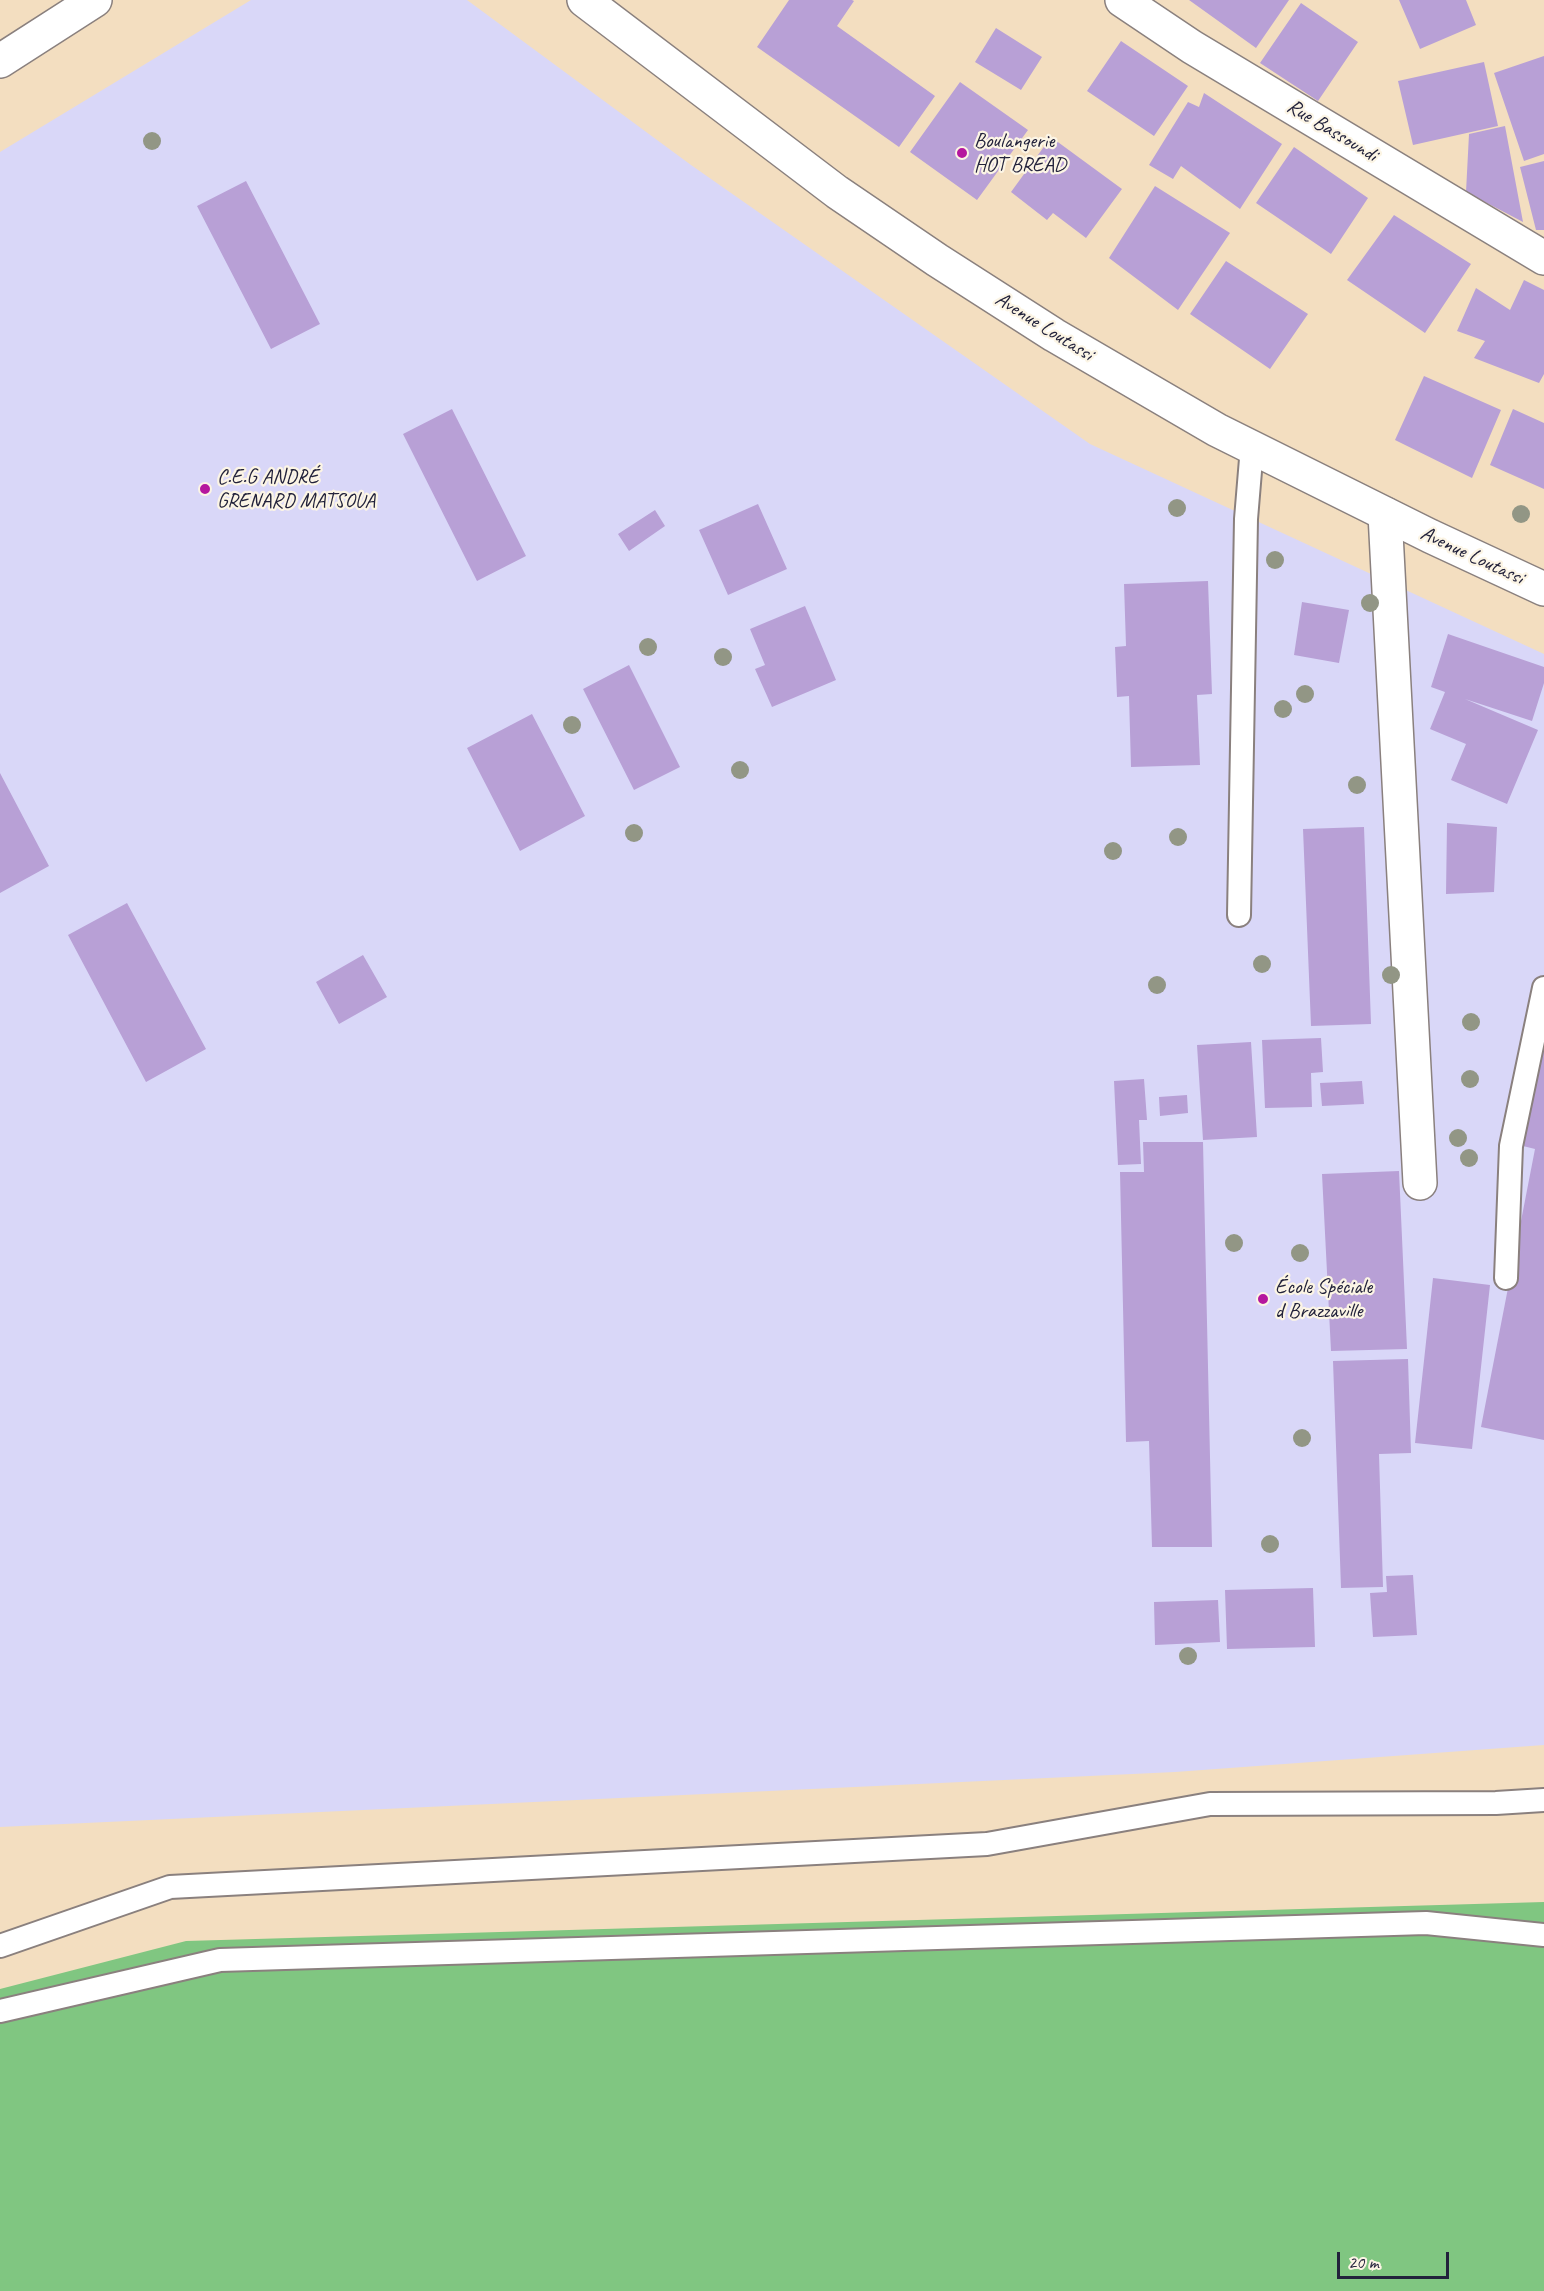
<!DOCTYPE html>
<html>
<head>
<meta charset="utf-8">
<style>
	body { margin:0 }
	#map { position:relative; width:1544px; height:2291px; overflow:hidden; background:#f3dec0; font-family:Caveat,sans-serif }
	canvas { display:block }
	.scale { position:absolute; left:1337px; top:2252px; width:112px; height:27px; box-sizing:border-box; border:3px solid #22223b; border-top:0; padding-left:8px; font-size:18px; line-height:21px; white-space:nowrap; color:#22223b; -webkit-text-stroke:4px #fcf5e5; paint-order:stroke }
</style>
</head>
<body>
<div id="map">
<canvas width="1544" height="2291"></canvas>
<div class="scale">20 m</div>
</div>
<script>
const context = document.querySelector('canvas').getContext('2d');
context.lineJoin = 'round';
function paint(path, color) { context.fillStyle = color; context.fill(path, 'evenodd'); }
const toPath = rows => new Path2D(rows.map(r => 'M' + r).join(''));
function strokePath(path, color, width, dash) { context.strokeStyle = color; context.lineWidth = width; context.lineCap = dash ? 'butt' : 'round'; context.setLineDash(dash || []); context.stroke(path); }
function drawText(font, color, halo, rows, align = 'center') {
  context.font = font + ' Caveat,sans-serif'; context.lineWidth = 4.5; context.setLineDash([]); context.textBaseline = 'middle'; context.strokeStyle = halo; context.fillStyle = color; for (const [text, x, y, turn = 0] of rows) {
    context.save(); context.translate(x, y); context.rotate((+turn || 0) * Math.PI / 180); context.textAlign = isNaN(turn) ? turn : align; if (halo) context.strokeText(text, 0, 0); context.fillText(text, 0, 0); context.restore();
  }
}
const built = toPath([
	[251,0,467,0,691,165,1090,444,1544,654,1544,1745,1175,1772,0,1827,0,152]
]);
const green = toPath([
	[1544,1902,1544,2291,0,2291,0,1989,186,1941]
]);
const building = toPath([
	[789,0,852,0,854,1,837,26,935,96,899,147,757,47],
	[1189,0,1289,0,1256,48],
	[1399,0,1466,0,1476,25,1420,49],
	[1301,3,1358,42,1318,101,1260,63],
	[996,28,1042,57,1021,90,975,62],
	[1121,41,1188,86,1154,136,1087,91],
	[1544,56,1544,154,1524,161,1494,73],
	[1484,62,1498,126,1413,145,1398,81],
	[960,82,1028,130,977,200,910,152],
	[1204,93,1282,144,1240,209,1181,166,1173,179,1149,165,1188,102,1199,107],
	[1505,126,1523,222,1466,192,1469,134],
	[1051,137,1122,189,1086,238,1053,213,1047,220,1011,192],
	[1294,147,1368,198,1331,254,1256,203],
	[1544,161,1544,230,1536,230,1520,167],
	[246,181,320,324,271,349,197,206],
	[1155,186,1230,233,1178,310,1109,258],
	[1394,215,1471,264,1425,333,1347,280],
	[1226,261,1308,314,1270,369,1190,314],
	[1524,280,1544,290,1544,374,1539,383,1474,358,1485,341,1457,331,1476,288,1510,310],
	[1424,376,1501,410,1472,478,1395,440],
	[452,409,526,556,477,581,403,434],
	[1513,409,1544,423,1544,489,1490,465],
	[758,504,787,569,728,595,699,530],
	[655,510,665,526,629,551,618,534],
	[1208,581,1212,694,1197,695,1200,765,1131,767,1129,696,1117,697,1115,647,1126,646,1124,584],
	[1302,602,1349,610,1339,663,1294,655],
	[805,606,836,680,772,707,755,669,765,665,750,629],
	[1448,634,1544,667,1544,683,1532,721,1465,699,1538,730,1507,804,1451,780,1466,744,1430,729,1445,692,1431,687],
	[629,665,680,767,634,790,583,689],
	[532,714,585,816,520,851,467,748],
	[0,773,49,866,0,893],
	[1447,823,1497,827,1494,892,1446,894],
	[1364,827,1371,1024,1311,1026,1303,829],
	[127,903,206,1049,146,1082,68,935],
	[363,955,387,997,339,1024,316,982],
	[1321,1038,1323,1072,1311,1073,1312,1107,1265,1108,1262,1040],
	[1544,1038,1544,1440,1481,1427,1535,1149,1519,1145],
	[1251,1042,1257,1137,1203,1140,1197,1045],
	[1144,1079,1147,1120,1139,1120,1141,1164,1118,1165,1114,1081],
	[1362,1081,1364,1104,1322,1106,1320,1083],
	[1187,1095,1188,1113,1160,1116,1159,1097],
	[1143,1142,1203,1142,1212,1547,1152,1547,1149,1441,1126,1442,1120,1172,1144,1172],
	[1399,1171,1407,1349,1331,1351,1322,1174],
	[1433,1278,1490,1285,1472,1449,1415,1443],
	[1408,1359,1411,1453,1379,1454,1383,1587,1341,1588,1333,1361],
	[1413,1575,1417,1635,1373,1637,1370,1593,1387,1592,1386,1576],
	[1313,1588,1315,1647,1227,1649,1225,1590],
	[1218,1600,1220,1642,1155,1645,1154,1602]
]);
const service = toPath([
	[1239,915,1246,519,1252,447],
	[1506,1278,1511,1146,1544,988],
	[0,1946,170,1887,987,1844,1210,1804,1496,1803,1544,1800],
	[0,2011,220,1960,1426,1923,1544,1935]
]);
const minor = toPath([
	[1122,0,1192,47,1544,258],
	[1385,514,1420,1183]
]);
const primary = toPath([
	[584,0,837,192,937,260,1054,335,1217,430,1430,536,1544,589],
	[0,61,95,0]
]);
const trees = [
	[152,141],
	[1177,508],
	[1521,514],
	[1275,560],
	[1370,603],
	[648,647],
	[723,657],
	[1305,694],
	[1283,709],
	[572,725],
	[740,770],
	[1357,785],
	[634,833],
	[1178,837],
	[1113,851],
	[1262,964],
	[1391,975],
	[1157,985],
	[1471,1022],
	[1470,1079],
	[1458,1138],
	[1469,1158],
	[1234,1243],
	[1300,1253],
	[1302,1438],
	[1270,1544],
	[1188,1656]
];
const markers = [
	[962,153,6,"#b5179e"],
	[205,489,6,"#b5179e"],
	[1263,1299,6,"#b5179e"]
];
const streetNames = [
	["Rue Bassoundi",1332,131,31],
	["Avenue Loutassi",1044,327,32],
	["Avenue Loutassi",1472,556,25]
];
const poiNames = [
	["Boulangerie",974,141],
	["HOT BREAD",974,165],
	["C.E.G ANDRÉ",217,477],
	["GRENARD MATSOUA",217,501],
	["École Spéciale",1275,1287],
	["d Brazzaville",1275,1311]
];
paint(built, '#d9d7f8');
paint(green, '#80c681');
paint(building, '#b8a0d6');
strokePath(service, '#8a807e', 26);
strokePath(minor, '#8a807e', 36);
strokePath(primary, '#8a807e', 36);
strokePath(service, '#fff', 22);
strokePath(minor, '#fff', 33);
strokePath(primary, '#fff', 33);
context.fillStyle = '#929685';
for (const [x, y] of trees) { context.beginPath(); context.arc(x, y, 9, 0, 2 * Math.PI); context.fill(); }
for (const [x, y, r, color] of markers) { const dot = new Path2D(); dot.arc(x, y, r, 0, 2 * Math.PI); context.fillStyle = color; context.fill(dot); strokePath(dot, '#fcf5e5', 2); }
drawText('21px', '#22223b', '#fcf5e5', streetNames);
drawText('21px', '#22223b', '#fcf5e5', poiNames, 'left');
</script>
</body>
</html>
